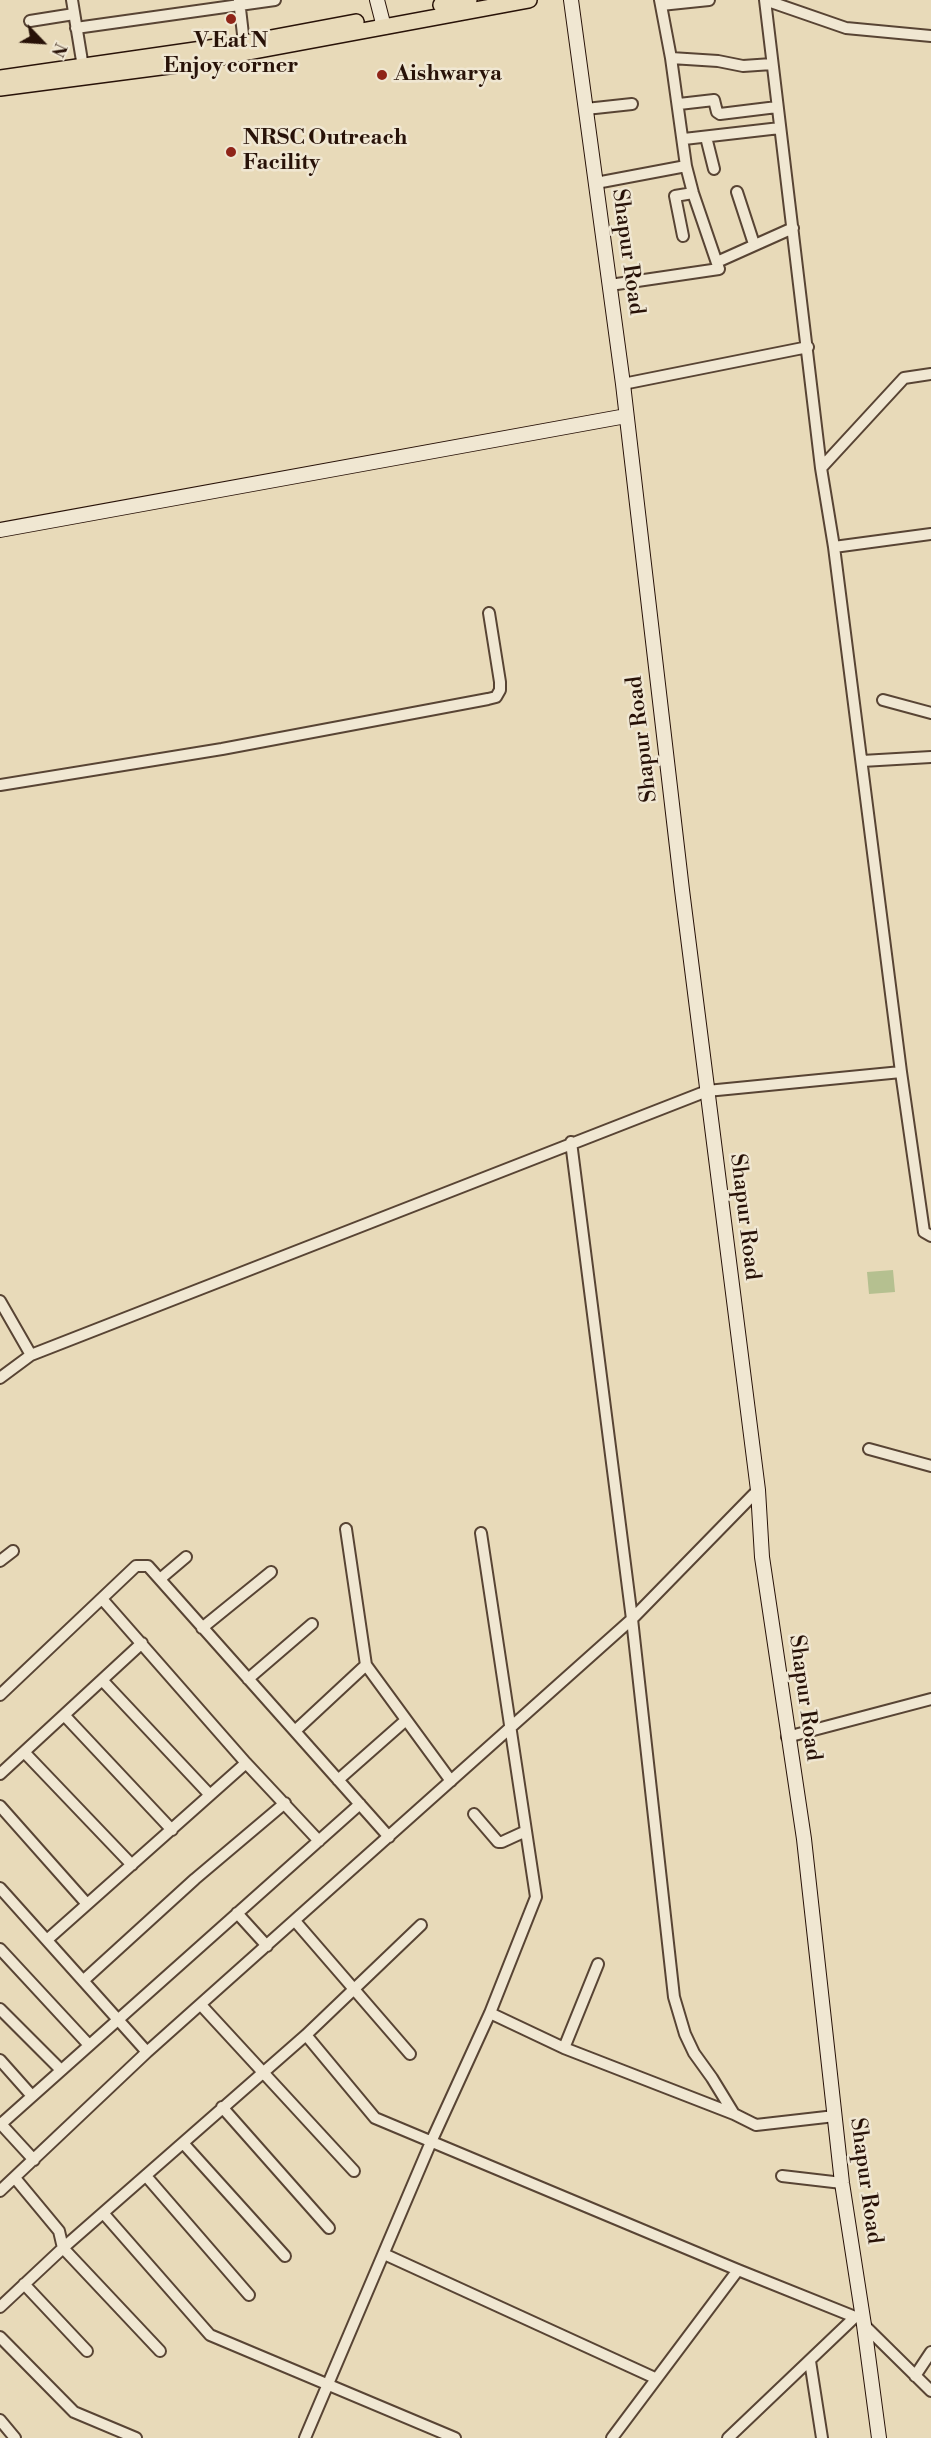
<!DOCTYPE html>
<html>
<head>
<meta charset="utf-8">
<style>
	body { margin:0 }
	#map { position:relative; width:931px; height:2438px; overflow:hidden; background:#e8dab9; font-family:"Libre Bodoni",serif }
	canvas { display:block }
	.north { position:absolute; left:12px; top:12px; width:60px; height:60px; -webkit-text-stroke:4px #f0e7d2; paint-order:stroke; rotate:115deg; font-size:16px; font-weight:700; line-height:24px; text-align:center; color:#281208 }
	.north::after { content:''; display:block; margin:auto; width:21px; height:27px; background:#281208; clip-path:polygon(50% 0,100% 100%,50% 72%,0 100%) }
</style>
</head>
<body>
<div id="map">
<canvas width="931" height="2438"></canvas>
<div class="north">N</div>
</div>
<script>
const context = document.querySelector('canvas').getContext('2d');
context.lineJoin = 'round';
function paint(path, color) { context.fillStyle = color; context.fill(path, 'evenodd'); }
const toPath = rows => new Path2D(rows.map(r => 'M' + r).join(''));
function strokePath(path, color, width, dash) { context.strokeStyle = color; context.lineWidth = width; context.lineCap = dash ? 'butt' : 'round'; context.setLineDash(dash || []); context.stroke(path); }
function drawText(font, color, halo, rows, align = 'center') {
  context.font = font + ' "Libre Bodoni",serif'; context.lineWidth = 5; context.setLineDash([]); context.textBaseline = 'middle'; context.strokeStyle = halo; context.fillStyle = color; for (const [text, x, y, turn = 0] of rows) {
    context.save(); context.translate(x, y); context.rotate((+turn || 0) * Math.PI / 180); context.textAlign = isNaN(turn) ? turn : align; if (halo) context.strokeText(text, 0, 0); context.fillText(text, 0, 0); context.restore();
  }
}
const green = toPath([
	[893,1270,895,1292,869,1294,867,1272]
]);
const street = toPath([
	[72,0,83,67],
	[239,0,244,43],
	[765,0,821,468,834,547,901,1072,924,1232,931,1236],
	[765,0,846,28,931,36],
	[661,5,709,0],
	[30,21,74,14],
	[76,28,275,0],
	[671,58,718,61,743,66,772,64],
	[679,104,714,100,717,112,720,114,777,107],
	[586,109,632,104],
	[706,137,714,169],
	[684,139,780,128],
	[596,183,686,166],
	[737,192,754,244],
	[683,236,675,196,693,193],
	[717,262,793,228],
	[610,285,719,269,693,193,686,166,671,58,660,0],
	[623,384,808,347],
	[821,468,904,378,931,374],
	[834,547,931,534],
	[883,700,931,713],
	[862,761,931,757],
	[0,785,222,749,488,699,496,697,500,690,500,682,489,613],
	[571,1142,632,1619,674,1997,685,2034,694,2053,712,2078,734,2114],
	[0,1301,31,1355],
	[0,1378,31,1355,707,1091,901,1072],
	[869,1449,931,1466],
	[346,1529,366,1665,451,1781],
	[0,1561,13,1551],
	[160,1579,186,1557],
	[103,1600,246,1763,319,1841],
	[202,1628,271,1572],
	[248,1679,312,1624],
	[102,1680,210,1795],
	[0,1695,136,1566,148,1566,389,1837],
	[64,1715,172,1830],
	[295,1731,366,1665],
	[787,1737,931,1699],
	[24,1752,132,1865],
	[0,1774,142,1643],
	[338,1780,406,1720],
	[0,1806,87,1904],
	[474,1814,498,1842,502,1842,526,1831],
	[0,1888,147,2052],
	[237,1913,267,1946],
	[295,1921,410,2054],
	[48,1939,246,1763],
	[0,1949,89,2045],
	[84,1980,195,1879,285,1803],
	[201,2005,354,2171],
	[0,2009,61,2070],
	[490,2013,564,2048,734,2114,756,2125,835,2116],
	[306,2035,375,2118,738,2270,855,2317,863,2317],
	[564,2048,598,1964],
	[0,2060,32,2096],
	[222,2107,329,2228],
	[0,2123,34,2160],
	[1,2124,360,1804],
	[183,2143,285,2256],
	[146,2176,249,2295],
	[782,2176,842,2183],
	[15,2178,59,2231,63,2248,160,2351],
	[0,2191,147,2052,632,1619,758,1490],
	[104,2214,210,2335,455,2438],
	[384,2254,655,2378],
	[24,2284,87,2351],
	[0,2307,63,2248,306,2035,421,1925],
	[864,2325,931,2391],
	[0,2337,74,2412,136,2438],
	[810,2361,822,2438],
	[915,2376,931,2352],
	[0,2420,15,2438],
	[305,2438,431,2142,490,2013,536,1897,481,1533],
	[612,2438,738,2270],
	[728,2438,855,2317]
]);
const secondary = toPath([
	[377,0,384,27],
	[571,0,623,384,682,890,758,1490,762,1557,804,1839,842,2183,864,2325,879,2438],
	[0,530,626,416]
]);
const primary = toPath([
	[441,5,469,0],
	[0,78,244,43,356,22],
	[0,88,184,64,529,0]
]);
const markers = [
	[231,19,6,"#8f2418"],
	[382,75,6,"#8f2418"],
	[231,152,6,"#8f2418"]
];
const poiNames = [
	["V Eat N",231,42,"center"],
	["Enjoy corner",231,67,"center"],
	["Aishwarya",394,75],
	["NRSC Outreach",243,139],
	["Facility",243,164]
];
const streetNames = [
	["Shapur Road",627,252,82],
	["Shapur Road",643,739,-97],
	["Shapur Road",744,1217,83],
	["Shapur Road",804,1698,82],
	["Shapur Road",865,2181,82]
];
paint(green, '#b5c090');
strokePath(street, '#584434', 14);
strokePath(secondary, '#281208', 16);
strokePath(primary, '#281208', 18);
strokePath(street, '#f0e7d2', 10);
strokePath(secondary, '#f0e7d2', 14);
strokePath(primary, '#e8dab9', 15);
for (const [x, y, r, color] of markers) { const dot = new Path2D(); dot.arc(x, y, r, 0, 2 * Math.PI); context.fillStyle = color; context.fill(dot); strokePath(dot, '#f0e7d2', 2); }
drawText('bold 22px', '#281208', '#f0e7d2', poiNames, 'left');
drawText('22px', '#281208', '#f0e7d2', streetNames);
</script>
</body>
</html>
